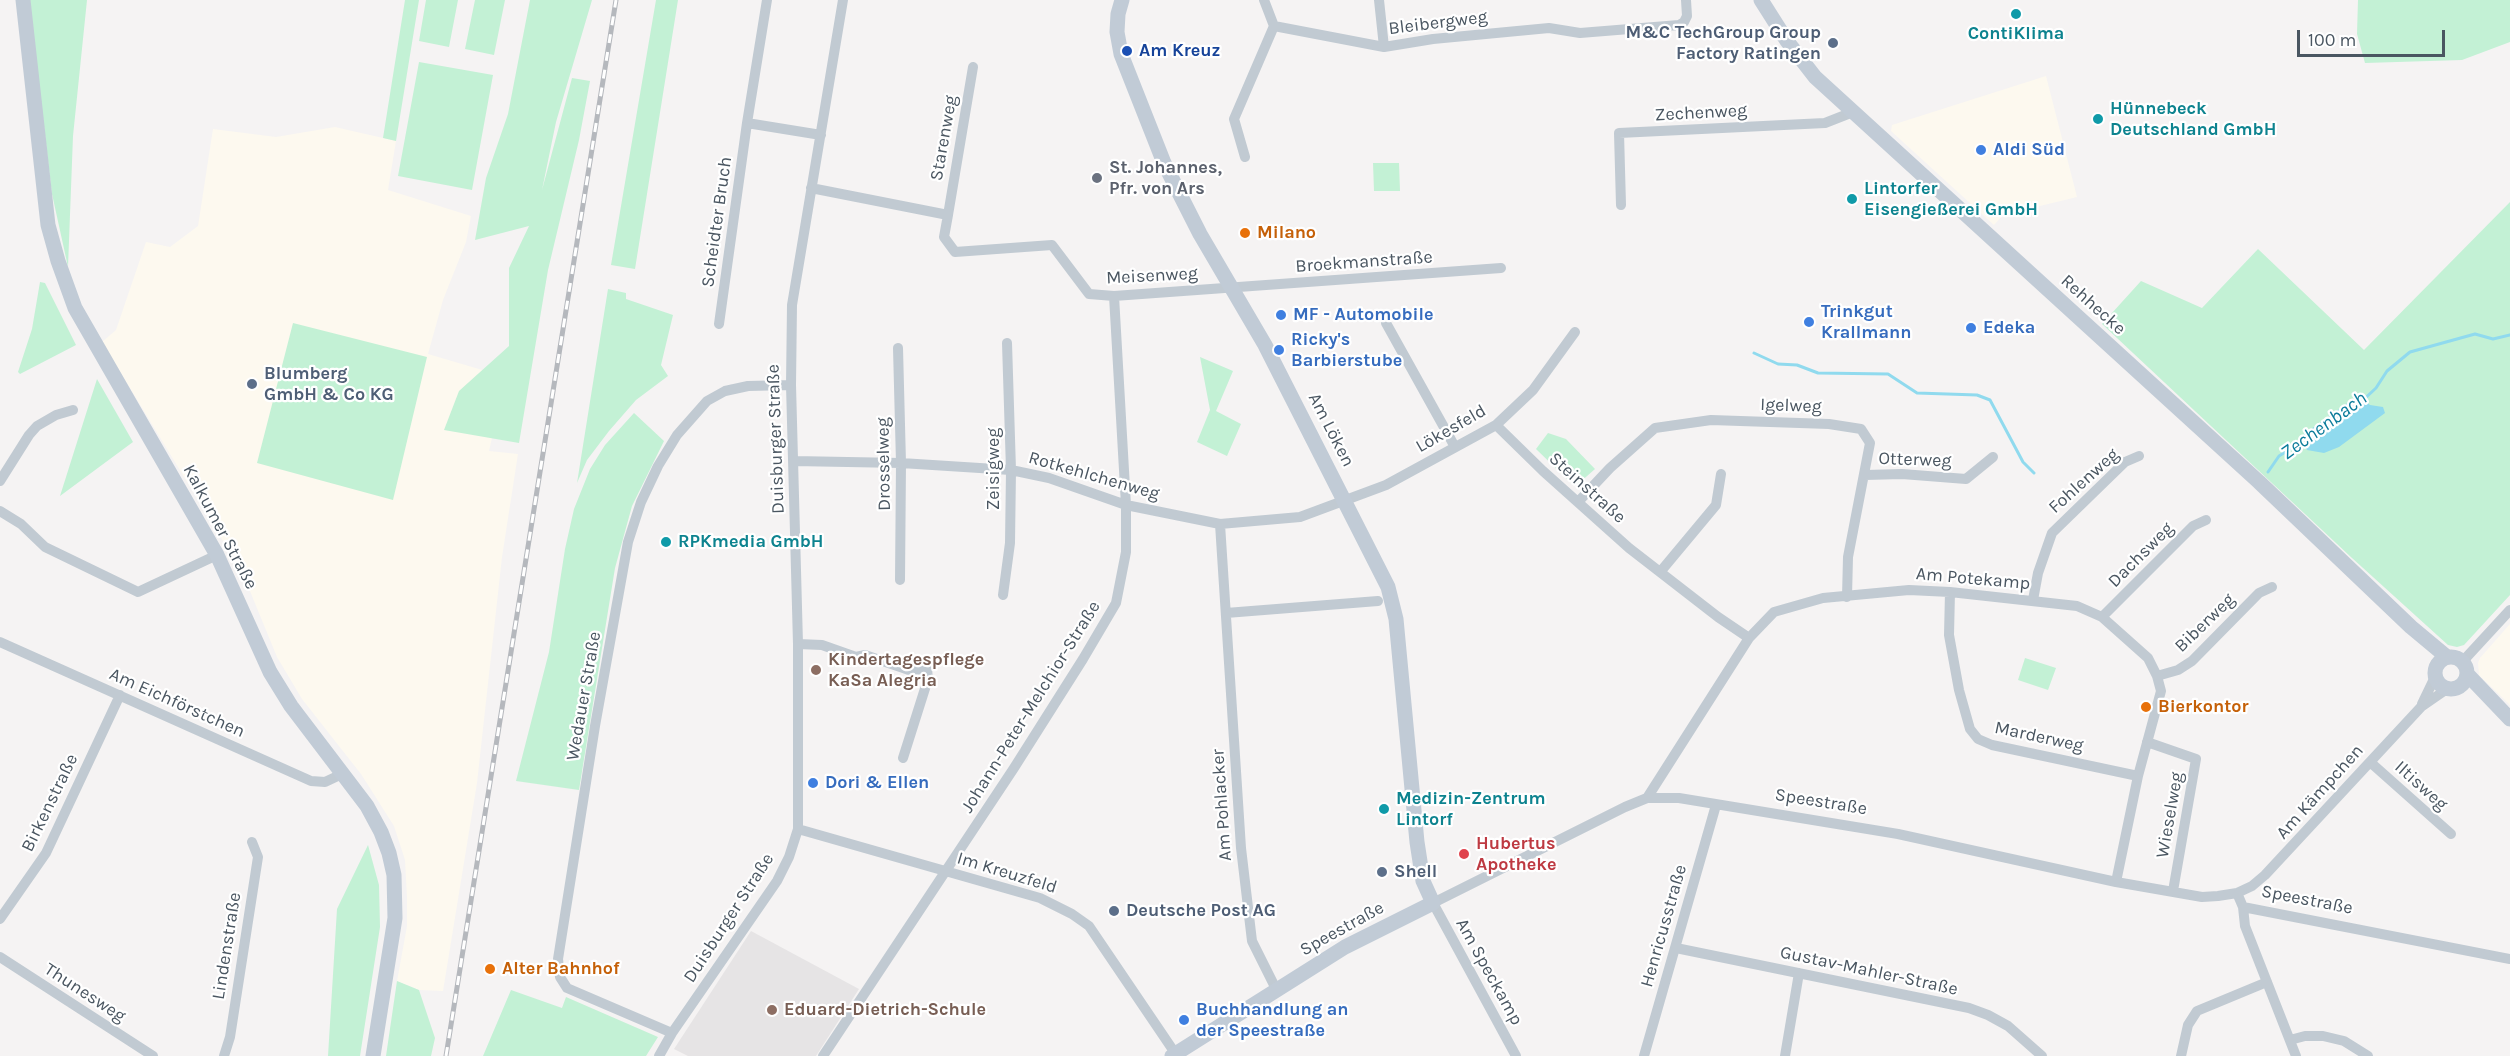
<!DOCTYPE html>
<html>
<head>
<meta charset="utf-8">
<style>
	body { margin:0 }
	#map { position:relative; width:2510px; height:1056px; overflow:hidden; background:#f5f3f3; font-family:Karla,sans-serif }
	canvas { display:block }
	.scale { position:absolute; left:2297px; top:30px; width:148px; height:27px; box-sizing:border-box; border:3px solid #4a5661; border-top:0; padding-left:8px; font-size:18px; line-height:21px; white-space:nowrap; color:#4a5661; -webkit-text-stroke:4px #fff; paint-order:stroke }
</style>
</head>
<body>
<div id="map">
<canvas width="2510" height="1056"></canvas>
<div class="scale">100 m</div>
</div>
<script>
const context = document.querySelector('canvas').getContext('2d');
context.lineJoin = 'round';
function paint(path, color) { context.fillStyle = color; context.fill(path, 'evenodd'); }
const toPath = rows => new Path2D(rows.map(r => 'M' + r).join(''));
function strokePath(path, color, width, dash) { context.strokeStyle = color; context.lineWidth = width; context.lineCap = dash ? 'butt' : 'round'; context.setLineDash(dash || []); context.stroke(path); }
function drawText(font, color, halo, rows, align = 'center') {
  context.font = font + ' Karla,sans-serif'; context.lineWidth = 4.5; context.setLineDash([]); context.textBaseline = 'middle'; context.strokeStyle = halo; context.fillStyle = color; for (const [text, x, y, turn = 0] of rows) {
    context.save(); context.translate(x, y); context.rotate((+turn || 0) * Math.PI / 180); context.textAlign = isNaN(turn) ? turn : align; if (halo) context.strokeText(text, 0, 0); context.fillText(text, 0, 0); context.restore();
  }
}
const commercial = toPath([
	[2046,76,2077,197,2003,215,1994,225,1891,131,1892,125],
	[335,127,396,141,388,190,471,216,466,242,443,300,428,354,506,377,489,451,518,454,502,557,477,783,443,991,419,990,397,981,407,926,407,897,405,860,394,826,361,774,302,699,277,657,243,574,102,342,116,330,146,242,170,247,198,226,213,129,276,137],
	[2510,624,2510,705,2479,675,2478,663,2480,658]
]);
const education = toPath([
	[751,931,859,989,816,1056,688,1056,674,1049]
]);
const green = toPath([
	[29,0,87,0,73,136,68,267,52,194],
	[405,0,419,0,396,141,383,138],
	[426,0,458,0,449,47,419,41],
	[475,0,505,0,494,55,465,49],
	[530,0,592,0,556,122,542,190,572,78,590,81,579,140,548,270,519,443,444,430,459,391,509,346,509,268,529,226,475,240,486,178,508,114],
	[656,0,678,0,635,269,611,265],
	[2358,0,2510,0,2510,42,2462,60,2365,63,2357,34],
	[419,62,493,75,472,190,398,176],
	[1373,163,1399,163,1400,191,1374,191],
	[2510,202,2510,595,2464,645,2457,647,2448,645,2352,558,2102,324,2141,281,2202,308,2258,249,2364,350],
	[40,282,45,283,76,345,20,374,18,372,32,329],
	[608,289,626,293,626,299,673,315,661,365,668,376,636,400,609,431,587,460,577,483],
	[293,323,427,357,393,500,257,463],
	[1200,357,1233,371,1216,411,1241,424,1227,456,1197,442,1210,410],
	[97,379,133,442,60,496],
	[634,413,664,441,632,506,615,568,579,790,516,781,549,652,565,549,574,509,590,469,605,445],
	[1548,433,1566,439,1595,469,1578,484,1570,482,1536,449],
	[2025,658,2056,668,2048,690,2018,680],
	[368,845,379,885,380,927,360,1056,328,1056,337,909],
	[397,981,419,990,435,1038,431,1056,386,1056],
	[511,990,562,1008,566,997,658,1037,646,1056,483,1056]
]);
const water = toPath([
	[2353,399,2364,400,2370,405,2383,407,2385,413,2339,447,2324,453,2307,450,2300,437]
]);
const stream = toPath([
	[1754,353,1778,364,1797,365,1818,373,1888,374,1917,393,1977,395,1990,400,2023,462,2034,473],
	[2360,403,2376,388,2387,371,2410,352,2475,334,2493,339,2510,335],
	[2268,472,2279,456,2305,440]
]);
const street = toPath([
	[1264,0,1274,26,1384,47,1433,39,1549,28,1580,33,1679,25,1684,22,1687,16,1686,0],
	[1379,0,1384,47],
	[747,123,821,135],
	[1245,157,1234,119,1274,26],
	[811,188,948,215,944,237,955,252,1052,245,1089,294,1114,296,1501,268],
	[1621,205,1619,133,1825,123,1853,112],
	[948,215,973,67],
	[1386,323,1455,447],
	[719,324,747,123,767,0],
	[898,348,901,463,900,580],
	[1496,425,1543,471,1629,548,1718,617,1749,638],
	[794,461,901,463,1011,470,1049,478,1126,505,1220,524,1300,517,1386,485,1496,425,1533,390,1575,332],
	[1865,475,1902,474,1966,479,1993,457],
	[0,481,29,435,37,426,56,415,73,410],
	[1578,502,1610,468,1655,428,1711,420,1829,424,1861,429,1870,443,1848,557,1847,597],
	[0,511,21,524,45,547,138,592,217,555],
	[1220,524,1241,848,1252,941,1276,989],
	[1661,571,1716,505,1721,474],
	[1950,592,1949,635,1959,690,1970,729,1978,739,1992,745,2138,776],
	[1003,595,1010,543,1011,470,1007,343],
	[2033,600,2038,573,2052,533,2125,462,2139,456],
	[1226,613,1378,601],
	[2102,617,2193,526,2206,520],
	[0,642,311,781,325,782,342,774],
	[798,644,822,645,856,657,865,655,909,670,927,669,928,679,903,758],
	[2463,661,2510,610],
	[2157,676,2178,670,2192,661,2259,593,2272,587],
	[2422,704,2435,677],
	[2147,742,2196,759,2173,891],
	[2370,762,2451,834],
	[1647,798,1749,638,1774,612,1823,598,1909,590,1950,592,2077,606,2102,617,2148,658,2157,676,2161,691,2138,776,2116,882],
	[798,829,1040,898,1072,914,1089,926,1175,1053],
	[2237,893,2243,907,2510,959],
	[2243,907,2245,926,2296,1056],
	[0,919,46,853,120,695],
	[1676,948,1969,1008,1988,1015,2008,1026,2042,1056],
	[0,957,153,1056],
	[672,1033,567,988,560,977,558,959,595,726,628,542,641,502,658,466,677,435,707,401,725,391,748,386,791,385],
	[2290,1040,2305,1036,2323,1036,2344,1041,2368,1056],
	[224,1056,230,1037,258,857,252,842],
	[659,1056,672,1033,777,881,789,857,798,829,798,644,791,385,792,305,843,0],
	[823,1056,1014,768,1083,659,1116,603,1126,552,1126,505,1114,296],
	[1516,1056,1433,903,1625,807,1647,798,1679,798,1898,834,2116,882,2202,897,2218,896,2237,893,2252,886,2265,875,2421,707,2447,689],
	[1644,1056,1716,805],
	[1785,1056,1799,973],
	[2181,1056,2188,1025,2197,1011,2267,982]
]);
const secondary = toPath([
	[23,0,48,225,58,261,75,308,217,555,270,672,291,706,367,806,381,832,389,853,394,875,395,918,373,1056],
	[1122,0,1118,14,1117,32,1121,54,1164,163,1200,234,1265,345,1388,587,1396,619,1417,842,1423,881,1433,903,1345,947,1172,1056],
	[1761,0,1787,41,1815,77,2259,482,2411,627,2447,657],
	'2435 673a16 16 0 1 1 32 0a16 16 0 1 1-32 0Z',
	[2468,675,2510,719]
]);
const rail = toPath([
	[446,1056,616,0]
]);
const markers = [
	[2016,14,6,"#0f9aa8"],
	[1833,43,6,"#5c6f8a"],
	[1127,51,6,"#1a4fb4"],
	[2098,119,6,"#0f9aa8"],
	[1981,150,6,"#3f7fe0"],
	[1097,178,6,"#6b7280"],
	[1852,199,6,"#0f9aa8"],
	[1245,233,6,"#e8710a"],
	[1281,315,6,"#3f7fe0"],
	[1809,322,6,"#3f7fe0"],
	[1971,328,6,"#3f7fe0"],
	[1279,350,6,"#3f7fe0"],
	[252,384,6,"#5c6f8a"],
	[666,542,6,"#0f9aa8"],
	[816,670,6,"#8d6e63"],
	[2146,707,6,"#e8710a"],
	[813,783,6,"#3f7fe0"],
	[1384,809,6,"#0f9aa8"],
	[1464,854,6,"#e0444e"],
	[1382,872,6,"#5c6f8a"],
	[1114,911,6,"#5c6f8a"],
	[490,969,6,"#e8710a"],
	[772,1010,6,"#8d6e63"],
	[1184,1020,6,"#3f7fe0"]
];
const streetNames = [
	["Bleibergweg",1438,23,-7],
	["Zechenweg",1701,113,-3],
	["Starenweg",944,138,-80],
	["Scheidter Bruch",717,222,-82],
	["Broekmanstraße",1364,262,-4],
	["Meisenweg",1152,276,-3],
	["Rehhecke",2093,305,42],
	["Igelweg",1791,406,2],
	["Lökesfeld",1451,429,-30],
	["Am Löken",1331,430,63],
	["Duisburger Straße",776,439,-92],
	["Otterweg",1915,460,2],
	["Drosselweg",884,464,-91],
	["Zeisigweg",994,469,-90],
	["Rotkehlchenweg",1094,476,16],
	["Fohlenweg",2084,481,-42],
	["Steinstraße",1587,488,42],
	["Kalkumer Straße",220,527,62],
	["Dachsweg",2141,555,-45],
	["Am Potekamp",1973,579,5],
	["Biberweg",2205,623,-44],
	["Wedauer Straße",584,696,-80],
	["Am Eichförstchen",177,703,24],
	["Johann-Peter-Melchior-Straße",1031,707,-58],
	["Marderweg",2039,737,12],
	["Iltisweg",2421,786,42],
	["Am Kämpchen",2320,792,-48],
	["Speestraße",1821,802,9],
	["Birkenstraße",50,803,-64],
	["Am Pohlacker",1222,805,-94],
	["Wieselweg",2170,815,-80],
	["Im Kreuzfeld",1007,873,17],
	["Speestraße",2307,900,11],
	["Duisburger Straße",729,918,-57],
	["Henricusstraße",1664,926,-74],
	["Speestraße",1342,929,-29],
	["Lindenstraße",227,946,-81],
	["Gustav-Mahler-Straße",1869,971,12],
	["Am Speckamp",1489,972,61],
	["Thunesweg",85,993,33]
];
const serviceNames = [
	["M&C TechGroup Group",1821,33,"right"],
	["Factory Ratingen",1821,54,"right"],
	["Blumberg",264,374],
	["GmbH & Co KG",264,395],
	["Shell",1394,872],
	["Deutsche Post AG",1126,911]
];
const cultureNames = [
	["ContiKlima",2016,34,"center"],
	["Hünnebeck",2110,109],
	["Deutschland GmbH",2110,130],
	["Lintorfer",1864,189],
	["Eisengießerei GmbH",1864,210],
	["RPKmedia GmbH",678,542],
	["Medizin-Zentrum",1396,799],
	["Lintorf",1396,820]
];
const transitNames = [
	["Am Kreuz",1139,51]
];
const shopNames = [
	["Aldi Süd",1993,150],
	["Trinkgut",1821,312],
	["Krallmann",1821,333],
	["MF - Automobile",1293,315],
	["Edeka",1983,328],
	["Ricky's",1291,340],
	["Barbierstube",1291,361],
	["Dori & Ellen",825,783],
	["Buchhandlung an",1196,1010],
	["der Speestraße",1196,1031]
];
const worshipNames = [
	["St. Johannes,",1109,168],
	["Pfr. von Ars",1109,189]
];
const foodNames = [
	["Milano",1257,233],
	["Bierkontor",2158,707],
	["Alter Bahnhof",502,969]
];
const educationNames = [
	["Kindertagespflege",828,660],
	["KaSa Alegria",828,681],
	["Eduard-Dietrich-Schule",784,1010]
];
const healthNames = [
	["Hubertus",1476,844],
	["Apotheke",1476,865]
];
const waterNames = [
	["Zechenbach",2324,426,-36]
];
paint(commercial, '#fdf9ef');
paint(education, '#e6e4e5');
paint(green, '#c3f1d5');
paint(water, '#90daee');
strokePath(stream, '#90daee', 3);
strokePath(street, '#c1cad2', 10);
strokePath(secondary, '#c1cbd6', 15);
strokePath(rail, '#b5b8bd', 5);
strokePath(rail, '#fff', 3, [9]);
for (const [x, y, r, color] of markers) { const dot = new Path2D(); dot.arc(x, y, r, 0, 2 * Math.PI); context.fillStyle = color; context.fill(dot); strokePath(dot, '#fff', 2); }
drawText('18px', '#4a5661', '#fff', streetNames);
drawText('bold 18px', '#4e5e75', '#fff', serviceNames, 'left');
drawText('bold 18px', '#0d838f', '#fff', cultureNames, 'left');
drawText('bold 18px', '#164399', '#fff', transitNames, 'left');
drawText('bold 18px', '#366cbe', '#fff', shopNames, 'left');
drawText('bold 18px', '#5b616d', '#fff', worshipNames, 'left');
drawText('bold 18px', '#c56008', '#fff', foodNames, 'left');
drawText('bold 18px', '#785e54', '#fff', educationNames, 'left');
drawText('bold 18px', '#be3a42', '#fff', healthNames, 'left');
drawText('italic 20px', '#0c7c9b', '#fff', waterNames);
</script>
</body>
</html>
